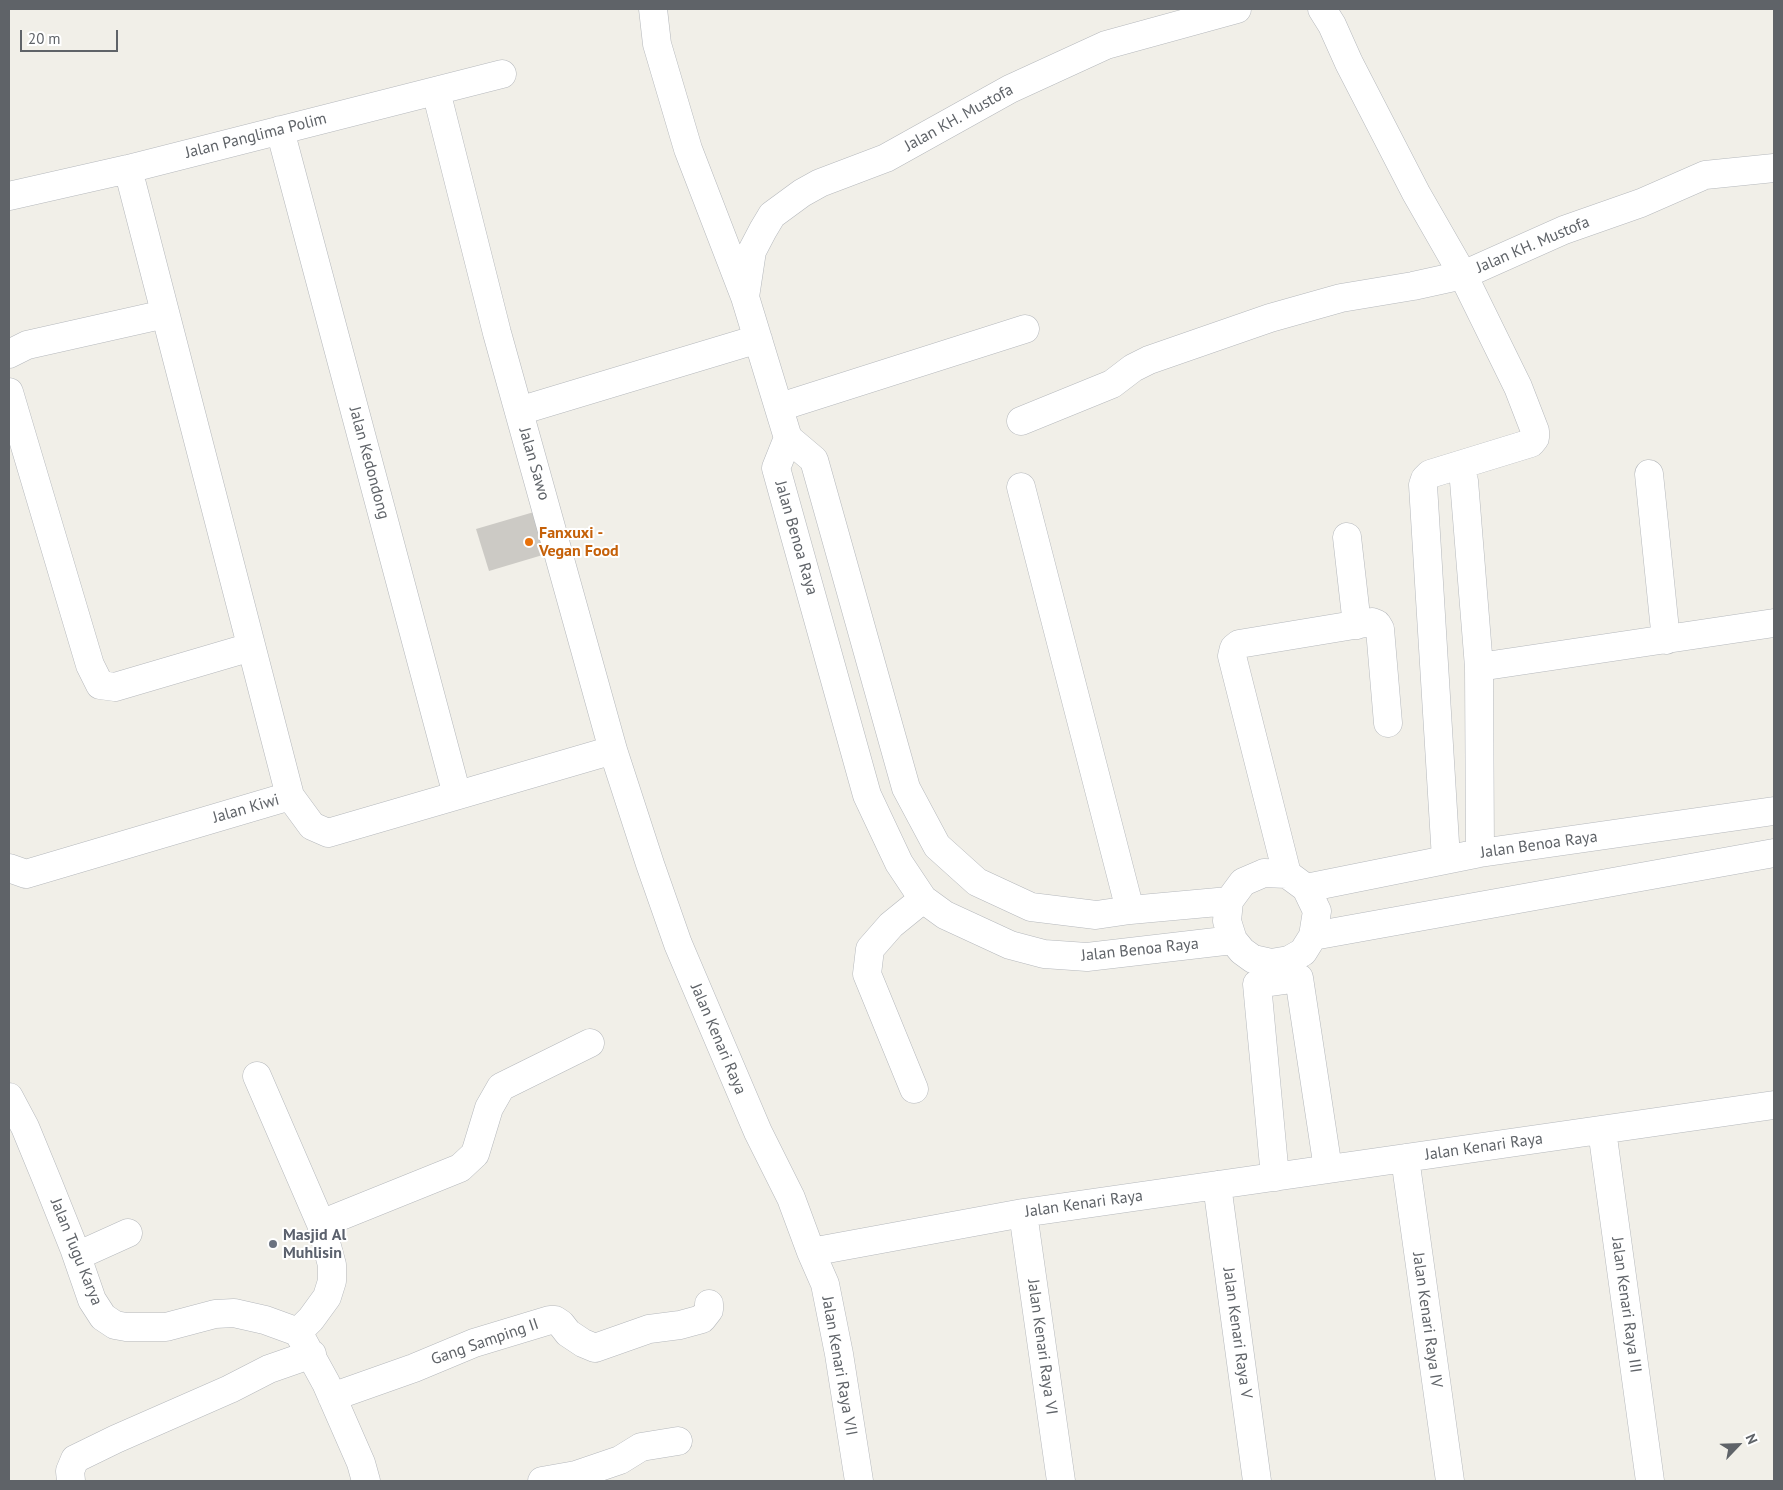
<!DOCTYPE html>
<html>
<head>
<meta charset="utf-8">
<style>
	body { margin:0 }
	#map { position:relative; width:1783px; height:1490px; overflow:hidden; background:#f1efe8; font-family:"PT Sans",sans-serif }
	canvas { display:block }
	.frame { position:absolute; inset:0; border:10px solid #5f6368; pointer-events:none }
	.north { position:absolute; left:1713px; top:1420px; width:50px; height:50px; -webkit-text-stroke:4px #fff; paint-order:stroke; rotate:66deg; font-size:14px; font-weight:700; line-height:20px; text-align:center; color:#5f6368 }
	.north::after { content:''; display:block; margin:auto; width:18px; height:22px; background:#5f6368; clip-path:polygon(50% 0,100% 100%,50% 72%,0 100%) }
	.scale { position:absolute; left:20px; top:30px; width:98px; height:22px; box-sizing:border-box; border:2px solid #5f6368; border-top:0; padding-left:6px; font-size:15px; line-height:18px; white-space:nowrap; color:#5f6368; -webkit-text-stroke:4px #fff; paint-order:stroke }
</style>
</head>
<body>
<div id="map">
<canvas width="1783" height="1490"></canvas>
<div class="frame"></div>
<div class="north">N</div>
<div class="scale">20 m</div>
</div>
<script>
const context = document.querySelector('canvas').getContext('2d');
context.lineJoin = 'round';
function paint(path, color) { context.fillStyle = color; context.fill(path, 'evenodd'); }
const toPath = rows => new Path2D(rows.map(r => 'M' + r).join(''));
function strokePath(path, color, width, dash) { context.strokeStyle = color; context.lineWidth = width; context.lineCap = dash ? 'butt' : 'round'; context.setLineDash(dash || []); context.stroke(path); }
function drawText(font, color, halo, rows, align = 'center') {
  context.font = font + ' "PT Sans",sans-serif'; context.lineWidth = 4; context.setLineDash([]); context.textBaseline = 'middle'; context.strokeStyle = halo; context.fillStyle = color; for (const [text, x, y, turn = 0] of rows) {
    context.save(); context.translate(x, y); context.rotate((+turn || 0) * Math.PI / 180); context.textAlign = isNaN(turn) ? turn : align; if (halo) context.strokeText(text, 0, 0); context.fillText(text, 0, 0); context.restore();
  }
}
const building = toPath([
	[534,512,546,554,489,571,476,529]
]);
const minor = toPath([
	[653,9,657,44,688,149,745,297,788,438],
	[1322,9,1332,25,1349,63,1416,193,1463,275,1518,387,1535,431,1535,438,1531,443,1430,474,1425,479,1423,485,1446,859],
	[436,91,497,333,613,750,650,864,678,944,758,1132,791,1198,811,1252,825,1284,839,1354,859,1481],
	[280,130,457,795],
	[128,169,290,796,312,826,328,833,613,750],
	[9,196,128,169,502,74],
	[745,297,752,251,763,230,772,215,802,193,820,183,886,158,1010,89,1106,45,1237,9],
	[9,354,27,345,165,314],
	[9,392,90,665,100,685,115,687,251,647],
	[780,407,1025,329],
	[519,411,758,339],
	[1021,421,1112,384,1133,368,1149,360,1270,318,1341,298,1413,286,1463,275,1564,230,1641,203,1705,175,1774,168],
	[788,438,776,468,867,795,899,863,923,899,945,915,1010,945,1044,954,1087,957,1233,940],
	[788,438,814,460,906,788,937,846,977,882,1031,907,1096,915,1130,910,1229,901],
	[1649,474,1666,640],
	[1464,481,1479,667],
	[1021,487,1130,910],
	[1347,537,1357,625],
	[1480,853,1479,667,1774,623],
	[9,868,26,874,290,796],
	[1264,873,1287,874,1306,888,1317,911,1313,936,1303,952,1289,960,1271,963,1253,959,1242,951,1233,940,1227,921,1229,901,1243,882,1264,873],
	[1287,874,1232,656,1234,648,1239,644,1372,622,1377,624,1380,629,1388,723],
	[1306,888,1480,853,1774,811],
	[1313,936,1774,853],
	[257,1076,321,1224],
	[914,1089,867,974,870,949,891,925,923,899],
	[9,1097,25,1127,48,1183,74,1248,92,1300,103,1317,115,1325,126,1327,166,1327,215,1314,234,1313,265,1320,298,1332,326,1383,361,1463,366,1481],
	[1602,1130,1650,1481],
	[1405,1158,1450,1481],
	[1275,1177,1257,984,1299,978,1328,1169],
	[1217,1185,1257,1481],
	[1023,1213,1061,1481],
	[811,1252,1023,1213,1774,1105],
	[77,1256,128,1233],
	[298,1332,311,1319,327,1297,332,1281,332,1265,321,1224,460,1168,475,1154,489,1108,501,1087,590,1043],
	[332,1397,414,1368,474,1343,550,1320,555,1320,561,1324,568,1333,583,1343,595,1348,649,1329,680,1325,702,1319,709,1310,709,1304],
	[71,1481,70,1471,75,1459,116,1439,230,1389,269,1369,312,1354],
	[542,1481,576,1475,620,1460,641,1447,678,1441]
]);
const markers = [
	[529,542,5,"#e8710a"],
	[273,1244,5,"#6b7280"]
];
const streetNames = [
	["Jalan KH. Mustofa",959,118,-29],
	["Jalan Panglima Polim",256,136,-14],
	["Jalan KH. Mustofa",1533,245,-23],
	["Jalan Kedondong",369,463,75],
	["Jalan Sawo",534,464,74],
	["Jalan Benoa Raya",796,538,74],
	["Jalan Kiwi",246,809,-16],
	["Jalan Benoa Raya",1539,845,-8],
	["Jalan Benoa Raya",1140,950,-6],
	["Jalan Kenari Raya",718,1039,67],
	["Jalan Kenari Raya",1484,1147,-8],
	["Jalan Kenari Raya",1084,1204,-8],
	["Jalan Tugu Karya",76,1252,68],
	["Jalan Kenari Raya III",1626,1305,82],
	["Jalan Kenari Raya IV",1427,1320,82],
	["Jalan Kenari Raya V",1237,1333,82],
	["Gang Samping II",485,1342,-19],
	["Jalan Kenari Raya VI",1042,1347,82],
	["Jalan Kenari Raya VII",839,1366,80]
];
const foodNames = [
	["Fanxuxi -",539,533],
	["Vegan Food",539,551]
];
const worshipNames = [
	["Masjid Al",283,1235],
	["Muhlisin",283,1253]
];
paint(building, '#cccac5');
strokePath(minor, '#b5b8bc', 29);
strokePath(minor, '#fff', 28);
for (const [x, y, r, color] of markers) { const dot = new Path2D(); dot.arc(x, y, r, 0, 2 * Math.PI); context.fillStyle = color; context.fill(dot); strokePath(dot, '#fff', 2); }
drawText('16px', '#5f6368', '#fff', streetNames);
drawText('bold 16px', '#c56008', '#fff', foodNames, 'left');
drawText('bold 16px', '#5b616d', '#fff', worshipNames, 'left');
</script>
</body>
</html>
